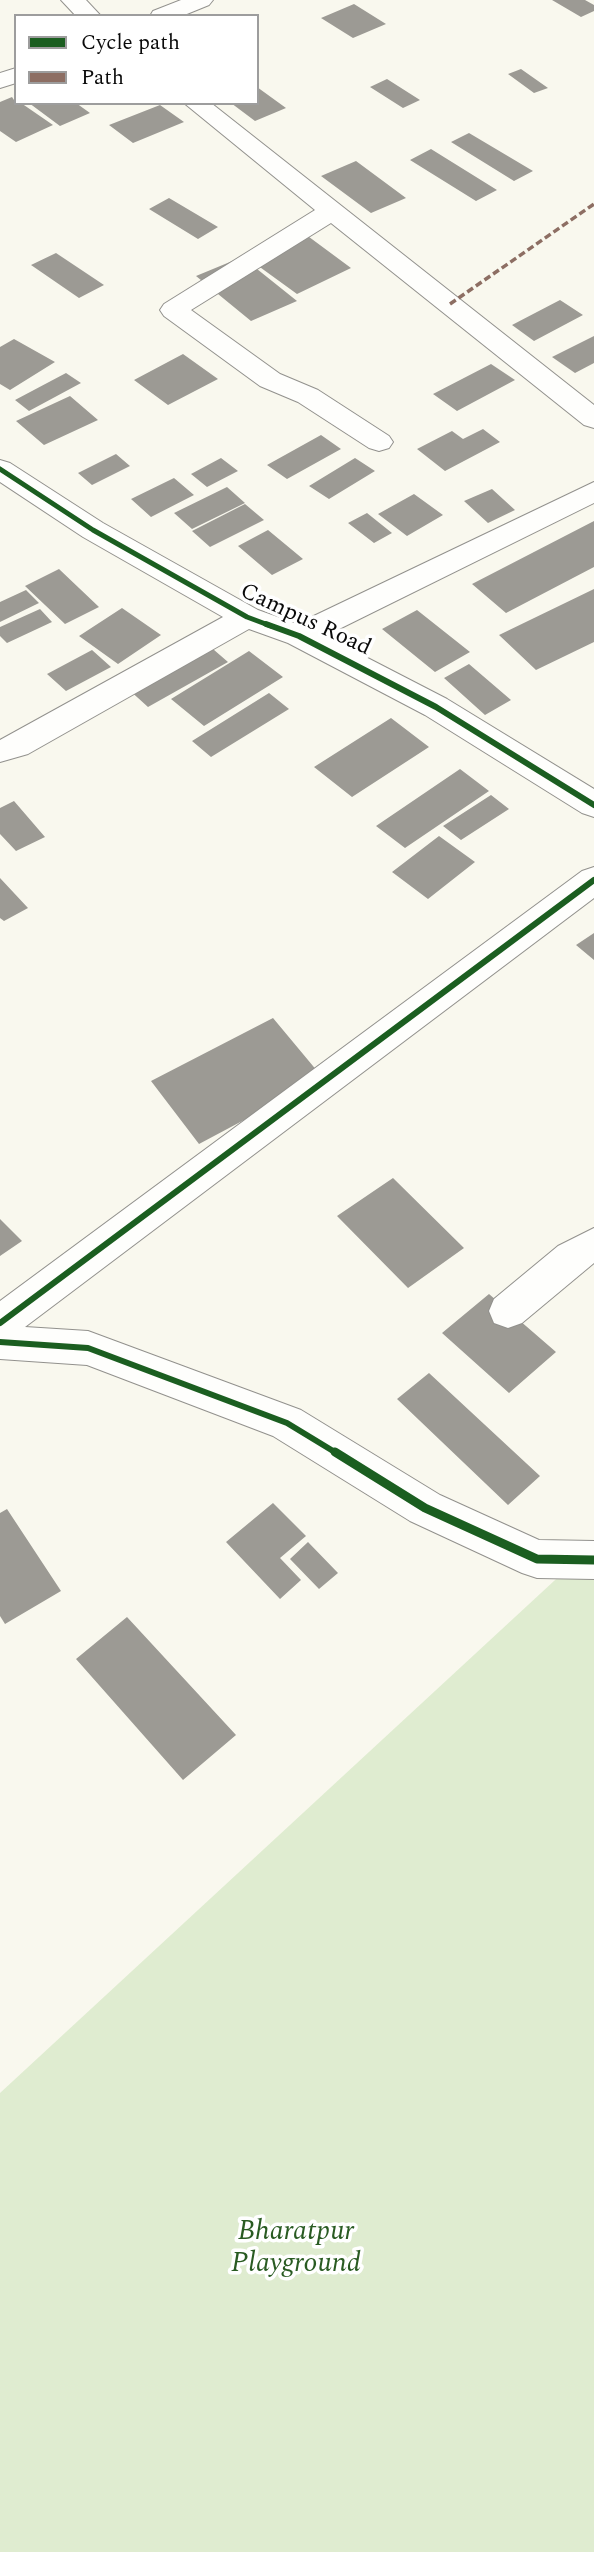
<!DOCTYPE html>
<html>
<head>
<meta charset="utf-8">
<style>
	body { margin:0 }
	#map { position:relative; width:594px; height:2552px; overflow:hidden; background:#f9f8ee; font-family:Spectral,serif }
	canvas { display:block }
	.legend { position:absolute; left:14px; top:14px; width:245px; height:91px; box-sizing:border-box; background:#fff; border:2px solid #9d9d9d; margin:0; padding:9px 12px; list-style:none; font-size:21px; color:#0a0a0a }
	.legend li { display:flex; align-items:center; gap:14px; height:35px }
	.legend b { width:35px; border:2px solid #9d9d9d }
</style>
</head>
<body>
<div id="map">
<canvas width="594" height="2552"></canvas>
<ul class="legend">
<li><b style="height:9px;background:#1b5e20"></b>Cycle path</li>
<li><b style="height:9px;background:#8d6e63"></b>Path</li>
</ul>
</div>
<script>
const context = document.querySelector('canvas').getContext('2d');
context.lineJoin = 'round';
function paint(path, color) { context.fillStyle = color; context.fill(path, 'evenodd'); }
const toPath = rows => new Path2D(rows.map(r => 'M' + r).join(''));
function strokePath(path, color, width, dash) { context.strokeStyle = color; context.lineWidth = width; context.lineCap = dash ? 'butt' : 'round'; context.setLineDash(dash || []); context.stroke(path); }
function drawText(font, color, halo, rows, align = 'center') {
  context.font = font + ' Spectral,serif'; context.lineWidth = 7; context.setLineDash([]); context.textBaseline = 'middle'; context.strokeStyle = halo; context.fillStyle = color; for (const [text, x, y, turn = 0] of rows) {
    context.save(); context.translate(x, y); context.rotate((+turn || 0) * Math.PI / 180); context.textAlign = isNaN(turn) ? turn : align; if (halo) context.strokeText(text, 0, 0); context.fillText(text, 0, 0); context.restore();
  }
}
const green = toPath([
	[594,1544,594,2552,0,2552,0,2093]
]);
const building = toPath([
	[552,0,585,0,594,5,594,11,581,17],
	[354,4,386,24,353,38,321,18],
	[521,69,548,88,534,93,508,74],
	[387,79,420,100,403,108,370,87],
	[257,87,286,108,255,121,231,103,257,103],
	[12,97,16,103,21,103,53,125,16,142,0,131,0,102],
	[29,103,76,103,90,113,60,126],
	[160,105,184,122,133,143,109,125],
	[469,133,533,171,514,181,451,142],
	[431,149,497,190,476,201,410,160],
	[356,161,406,198,371,213,321,176],
	[169,198,218,227,198,239,149,209],
	[301,231,351,268,297,294,246,257],
	[56,253,104,285,79,298,31,265],
	[242,257,297,301,251,321,196,276],
	[560,300,583,315,534,341,512,325],
	[594,336,594,363,575,373,552,357],
	[14,339,55,362,10,390,0,384,0,347],
	[183,354,218,379,168,405,134,380],
	[491,364,515,380,457,411,433,394],
	[66,373,81,383,29,411,15,400],
	[70,396,98,420,44,445,16,421],
	[483,429,500,442,445,471,417,449,452,431,463,439],
	[321,435,341,449,287,479,267,465],
	[116,454,130,466,92,485,78,473],
	[221,458,238,471,207,487,191,474],
	[355,458,375,471,329,499,309,486],
	[174,478,194,495,151,517,131,499],
	[227,487,245,503,192,529,174,513],
	[492,489,515,510,488,523,464,501],
	[414,494,443,515,407,536,378,514],
	[245,504,264,520,210,547,192,531],
	[367,513,392,533,374,543,348,523],
	[594,521,594,567,506,613,472,584],
	[268,530,303,559,272,575,238,546],
	[59,569,99,607,65,624,25,586],
	[594,589,594,642,536,670,499,635],
	[26,590,39,603,0,622,0,602],
	[122,608,161,635,118,664,79,636],
	[40,609,52,622,7,643,0,636,0,627],
	[417,610,470,652,435,672,382,629],
	[206,643,228,662,148,707,127,688],
	[92,650,111,667,66,691,47,674],
	[249,651,283,677,204,726,171,699],
	[469,664,511,700,485,715,444,678],
	[269,693,289,709,211,757,192,741],
	[391,718,429,747,352,797,314,767],
	[460,769,489,791,405,848,376,826],
	[491,795,509,809,461,840,443,826],
	[14,801,45,837,16,851,0,834,0,808],
	[439,836,475,862,428,899,392,872],
	[0,878,28,908,4,921,0,918],
	[594,933,594,960,576,945],
	[273,1018,323,1078,199,1144,151,1081],
	[393,1178,464,1248,408,1288,337,1216],
	[0,1219,22,1241,0,1256],
	[489,1294,556,1352,509,1393,442,1333],
	[429,1373,540,1476,508,1505,397,1399],
	[273,1503,306,1536,280,1558,301,1580,280,1599,226,1542],
	[7,1509,61,1591,5,1624,0,1616,0,1513],
	[308,1542,338,1573,319,1589,290,1559],
	[127,1617,236,1735,183,1780,76,1659]
]);
const minor = toPath([
	[61,0,86,0,101,16,76,16,61,0],
	[181,0,213,0,209,5,182,16,150,16,153,11,181,0],
	[16,68,16,83,0,88,0,73,16,68],
	[184,103,211,103,594,405,594,428,584,425,331,223,191,310,280,374,318,390,389,436,393,442,389,448,379,451,369,448,298,402,260,386,164,316,160,310,164,304,315,210,184,103],
	[0,460,10,463,103,523,258,610,297,624,594,482,594,503,325,636,447,699,594,789,594,817,582,813,425,715,288,643,249,629,28,754,0,762,0,740,223,617,83,537,0,482,0,460],
	[594,867,594,898,25,1327,88,1331,301,1410,440,1495,539,1540,594,1541,594,1579,537,1578,522,1573,410,1521,273,1436,87,1365,0,1359,0,1301,582,871,594,867],
	[594,1228,594,1263,522,1323,508,1328,494,1323,489,1311,494,1299,558,1246,594,1228]
]);
const quiet = toPath([
	[450,304,594,204]
]);
const cyclewayFar2 = toPath([
	[0,469,93,530,247,617,271,626]
]);
const cyclewayFar1 = toPath([
	[266,624,299,636,436,707,594,805],
	[0,1323,594,880],
	[0,1342,88,1348,287,1423,338,1454]
]);
const cycleway = toPath([
	[335,1452,425,1508,537,1559,594,1560]
]);
const streetNames = [
	["Campus Road",305,621,25]
];
const nearParknames = [
	["Bharatpur",296,2234],
	["Playground",296,2266]
];
paint(green, '#dfecd0');
paint(building, '#9c9a94');
strokePath(minor, '#92918d', 2);
paint(minor, '#fefefc');
strokePath(quiet, '#8d6e63', 3.5, [7, 3.5]);
strokePath(cyclewayFar2, '#1b5e20', 5);
strokePath(cyclewayFar1, '#1b5e20', 6);
strokePath(cycleway, '#1b5e20', 9);
drawText('23px', '#0a0a0a', '#fff', streetNames);
drawText('italic 28px', '#295b22', '#fff', nearParknames);
</script>
</body>
</html>
